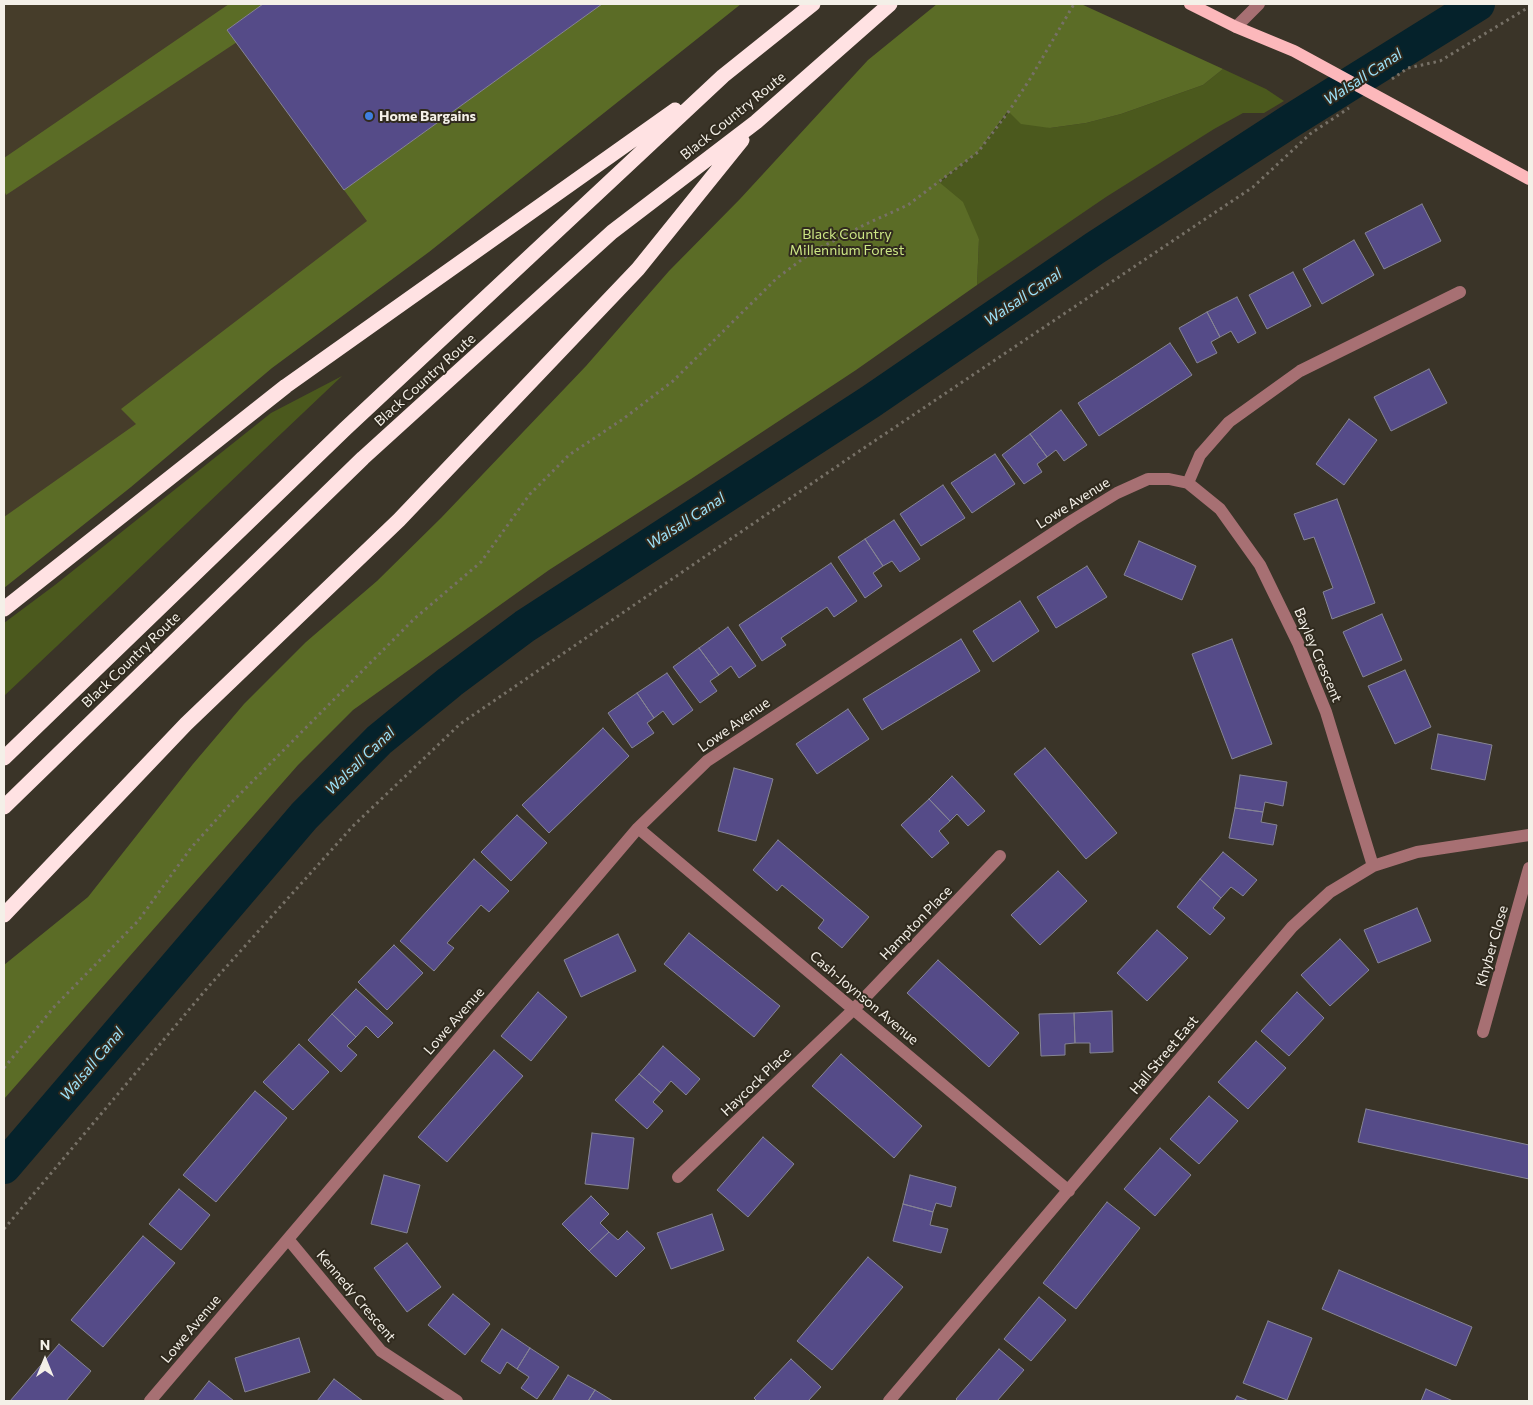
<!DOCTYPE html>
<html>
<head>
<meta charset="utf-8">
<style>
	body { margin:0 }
	#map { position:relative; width:1533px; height:1405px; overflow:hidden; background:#3a3428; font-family:Commissioner,sans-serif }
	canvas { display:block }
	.frame { position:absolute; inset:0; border:5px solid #f4f0e8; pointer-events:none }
	.north { position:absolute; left:20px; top:1335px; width:50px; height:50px; -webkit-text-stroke:4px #302a1e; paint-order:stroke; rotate:0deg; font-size:14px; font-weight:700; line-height:20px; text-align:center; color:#f4f0e8 }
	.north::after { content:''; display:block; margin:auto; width:18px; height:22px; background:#f4f0e8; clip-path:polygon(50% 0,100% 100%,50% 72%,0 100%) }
</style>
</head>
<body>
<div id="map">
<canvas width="1533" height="1405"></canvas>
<div class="frame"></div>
<div class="north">N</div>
</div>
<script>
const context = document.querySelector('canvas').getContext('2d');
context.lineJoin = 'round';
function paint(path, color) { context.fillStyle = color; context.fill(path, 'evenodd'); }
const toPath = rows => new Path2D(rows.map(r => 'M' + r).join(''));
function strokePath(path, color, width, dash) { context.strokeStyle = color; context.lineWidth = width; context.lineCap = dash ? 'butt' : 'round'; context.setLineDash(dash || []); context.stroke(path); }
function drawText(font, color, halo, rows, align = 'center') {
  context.font = font + ' Commissioner,sans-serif'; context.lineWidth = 4; context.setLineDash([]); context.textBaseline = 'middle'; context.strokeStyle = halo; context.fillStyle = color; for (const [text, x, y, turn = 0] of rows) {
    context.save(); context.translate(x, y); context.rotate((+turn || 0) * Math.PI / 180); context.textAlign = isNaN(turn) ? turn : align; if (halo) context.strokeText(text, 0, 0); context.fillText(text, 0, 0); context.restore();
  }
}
const built = toPath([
	[4,4,697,4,4,555]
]);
const green = toPath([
	[1223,69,1266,89,1284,101,1264,113,1243,113,1214,129,1106,197,977,285,979,239,939,183,978,152,1009,111,1050,128,1086,123,1121,114,1203,85],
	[342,376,110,596,4,696,4,623,55,585,271,413]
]);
const forest = toPath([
	[229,4,263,4,228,29,237,42,6,195,4,190,4,158],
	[602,4,741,4,429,252,272,368,131,487,4,588,4,517,136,424,121,409,367,221,344,190],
	[937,4,1081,4,1223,69,1203,85,1121,114,1086,123,1050,128,1021,124,1008,111,978,152,939,182,963,202,979,239,977,285,856,370,691,479,549,570,353,710,298,765,4,1099,4,965,88,897,193,764,244,704,306,642,377,581,441,518,586,366,669,271,740,199,868,60]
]);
const canal = toPath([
	[4,1167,304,816,379,740,450,682,525,626,870,402,1095,248,1292,120,1478,4]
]);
const building = toPath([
	[263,4,602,4,344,190,227,30,263,4],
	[1422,204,1441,241,1384,269,1365,233,1422,204],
	[1354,240,1374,275,1322,304,1303,269,1354,240],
	[1293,272,1311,306,1267,329,1249,295,1293,272],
	[1237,297,1256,333,1238,343,1231,331,1220,337,1207,312,1237,297],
	[1207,312,1220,337,1211,342,1217,353,1197,363,1179,328,1207,312],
	[1170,343,1192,375,1099,436,1078,403,1170,343],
	[1429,369,1447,403,1391,431,1374,397,1429,369],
	[1061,410,1087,445,1064,461,1056,450,1047,457,1030,434,1061,410],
	[1349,419,1377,440,1344,485,1316,464,1349,419],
	[1030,434,1047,457,1037,464,1042,472,1024,484,1002,455,1030,434],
	[995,454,1015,484,972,513,951,483,995,454],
	[943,485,965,518,921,546,900,514,943,485],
	[1337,499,1375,603,1332,619,1323,592,1333,588,1314,537,1304,540,1294,514,1337,499],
	[894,520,920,559,900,572,892,561,883,566,865,539,894,520],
	[865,539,883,566,873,573,882,586,865,598,838,557,865,539],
	[1139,541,1196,566,1182,600,1124,575,1139,541],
	[831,563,857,601,834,617,827,607,781,638,786,645,762,661,739,625,831,563],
	[1087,566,1107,597,1056,628,1037,597,1087,566],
	[1020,601,1039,631,993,662,973,631,1020,601],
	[1382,614,1402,660,1363,677,1343,632,1382,614],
	[728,627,756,666,739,678,731,666,719,675,699,648,728,627],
	[961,639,980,671,882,730,863,699,961,639],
	[1232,639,1272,744,1232,759,1192,654,1232,639],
	[699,648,719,675,710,681,717,691,700,703,673,667,699,648],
	[1405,670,1431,727,1395,744,1368,686,1405,670],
	[667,673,693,710,673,725,663,711,654,718,637,693,667,673],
	[637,693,654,718,647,723,654,733,632,748,608,713,637,693],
	[848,709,869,739,817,774,796,744,848,709],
	[603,728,629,756,549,833,522,805,603,728],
	[1438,734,1492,745,1485,780,1431,769,1438,734],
	[1045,748,1117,833,1086,859,1014,774,1045,748],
	[734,768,773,779,756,841,718,831,734,768],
	[1240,775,1287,782,1283,806,1265,802,1263,812,1235,808,1240,775],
	[952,776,985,811,968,826,957,814,950,821,929,799,952,776],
	[929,799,950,821,939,831,949,843,932,858,901,825,929,799],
	[1235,808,1263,812,1261,822,1277,825,1273,845,1229,838,1235,808],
	[517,815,547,843,511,881,481,852,517,815],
	[778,840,869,917,842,948,818,928,824,920,782,885,777,891,753,870,778,840],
	[1223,852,1257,880,1243,896,1231,887,1221,898,1200,879,1223,852],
	[474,859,509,891,489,912,481,905,447,943,454,948,434,971,400,941,474,859],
	[1058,871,1087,901,1040,945,1011,915,1058,871],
	[1200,879,1221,898,1213,908,1225,918,1210,935,1177,907,1200,879],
	[1417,908,1431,941,1378,963,1364,930,1417,908],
	[1157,930,1188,958,1147,1001,1117,973,1157,930],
	[689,933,780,1006,754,1037,664,964,689,933],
	[618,934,636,971,581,997,564,960,618,934],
	[1340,939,1369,970,1330,1006,1301,975,1340,939],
	[394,945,423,973,387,1010,358,982,394,945],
	[938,960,1019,1033,989,1067,907,993,938,960],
	[356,989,393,1023,378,1038,366,1026,356,1037,332,1014,356,989],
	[538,992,567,1017,531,1061,501,1036,538,992],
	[1297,992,1324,1018,1289,1056,1261,1031,1297,992],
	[1112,1011,1113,1052,1090,1053,1090,1043,1075,1043,1074,1013,1112,1011],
	[1074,1013,1075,1043,1065,1044,1065,1055,1041,1056,1039,1014,1074,1013],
	[332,1014,356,1037,347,1046,357,1055,341,1072,308,1040,332,1014],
	[1256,1041,1286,1068,1248,1109,1218,1082,1256,1041],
	[299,1044,329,1072,293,1110,263,1082,299,1044],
	[663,1046,700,1079,686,1095,671,1081,661,1093,639,1074,663,1046],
	[494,1050,523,1076,447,1162,418,1137,494,1050],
	[841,1054,922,1126,894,1158,812,1086,841,1054],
	[639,1074,661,1093,653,1102,663,1111,647,1129,615,1100,639,1074],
	[255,1091,287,1118,216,1202,183,1175,255,1091],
	[1209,1096,1238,1121,1199,1164,1170,1139,1209,1096],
	[1366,1109,1529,1145,1529,1179,1358,1142,1366,1109],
	[592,1133,634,1138,628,1189,585,1184,592,1133],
	[763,1137,794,1164,748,1217,717,1190,763,1137],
	[1160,1148,1191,1175,1155,1216,1124,1189,1160,1148],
	[384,1175,420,1185,407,1233,371,1224,384,1175],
	[910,1175,956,1187,951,1207,936,1203,933,1212,903,1204,910,1175],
	[179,1189,210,1215,181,1250,149,1224,179,1189],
	[591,1196,609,1214,600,1223,609,1232,589,1251,562,1224,591,1196],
	[1107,1202,1140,1228,1076,1309,1043,1283,1107,1202],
	[903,1204,933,1212,930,1225,948,1229,941,1253,893,1241,903,1204],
	[712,1214,724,1250,671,1269,657,1233,712,1214],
	[627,1231,645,1248,616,1277,589,1251,609,1232,618,1240,627,1231],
	[143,1236,175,1263,103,1347,71,1320,143,1236],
	[407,1243,441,1287,407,1312,374,1268,407,1243],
	[868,1257,903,1287,832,1370,797,1341,868,1257],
	[1339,1270,1472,1327,1456,1366,1322,1309,1339,1270],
	[453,1294,490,1324,465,1355,428,1325,453,1294],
	[1039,1297,1066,1320,1031,1361,1004,1339,1039,1297],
	[1268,1321,1312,1338,1287,1400,1243,1383,1268,1321],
	[502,1329,530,1348,517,1369,507,1362,500,1374,481,1361,502,1329],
	[299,1338,310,1372,245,1392,235,1358,299,1338],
	[59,1344,91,1371,66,1401,10,1401,59,1344],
	[530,1348,559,1367,537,1399,521,1388,529,1377,517,1369,530,1348],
	[999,1349,1024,1370,997,1401,958,1401,956,1399,999,1349],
	[791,1359,821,1387,808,1401,757,1401,754,1398,791,1359],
	[568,1375,595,1390,588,1401,552,1401,568,1375],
	[334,1379,363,1401,317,1401,334,1379],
	[209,1381,234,1401,193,1401,209,1381],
	[1426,1389,1453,1401,1421,1401,1426,1389],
	[595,1390,613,1401,588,1401,595,1390],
	[1237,1396,1249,1401,1234,1401,1237,1396]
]);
const path = toPath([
	[1392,79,1408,68,1440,61,1529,7],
	[4,1068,54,1007,138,921,191,848,233,801,414,619,481,562,530,494,569,455,623,419,673,381,777,278,812,252,866,224,908,205,978,152,1009,111,1030,79,1074,4],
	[4,1229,209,986,353,826,460,724,855,454,1253,187,1310,134,1349,108]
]);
const minor = toPath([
	[1236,27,1259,4],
	[1188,483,1220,509,1260,565,1298,643,1326,712,1373,866],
	[638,828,1069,1191],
	[1483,1032,1529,868],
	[678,1177,854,1009,1000,856],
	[288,1239,381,1351,457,1401],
	[150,1401,638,828,707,761,1073,520,1117,493,1148,479,1169,479,1188,483,1200,455,1229,422,1300,371,1460,292],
	[889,1401,1292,927,1330,892,1373,866,1417,852,1529,835]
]);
const major = toPath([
	[1190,4,1236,27,1294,51,1529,179]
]);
const highway = toPath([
	[4,609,286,386,675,110],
	[4,758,345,429,723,76,813,4],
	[4,807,363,458,612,232,756,122,890,4],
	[4,915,186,724,399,520,638,269,742,140]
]);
const markers = [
	[369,116,5,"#3f7fe0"]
];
const poiNames = [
	["Home Bargains",379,116]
];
const streetNames = [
	["Black Country Route",733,116,-39],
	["Black Country Route",425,380,-42],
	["Lowe Avenue",1073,503,-32],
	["Bayley Crescent",1318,655,67],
	["Black Country Route",131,660,-44],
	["Lowe Avenue",734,725,-35],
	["Hampton Place",916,923,-46],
	["Khyber Close",1492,946,-74],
	["Cash-Joynson Avenue",864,998,40],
	["Lowe Avenue",454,1021,-49],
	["Hall Street East",1164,1055,-50],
	["Haycock Place",756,1082,-44],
	["Kennedy Crescent",356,1296,50],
	["Lowe Avenue",191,1329,-50]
];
const parkNames = [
	["Black Country",847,234],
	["Millennium Forest",847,250]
];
const waterNames = [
	["Walsall Canal",1363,77,-33],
	["Walsall Canal",1023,297,-34],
	["Walsall Canal",686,521,-33],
	["Walsall Canal",360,761,-44],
	["Walsall Canal",92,1064,-50]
];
paint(built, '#463d2a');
paint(green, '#4b591d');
paint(forest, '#5b6c26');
strokePath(canal, '#05222b', 34);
paint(building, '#554b88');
strokePath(building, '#868594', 1);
strokePath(path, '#777167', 3, [2.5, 4]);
strokePath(minor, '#a77073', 12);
strokePath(major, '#fcb8bb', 12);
strokePath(highway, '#ffe2e3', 15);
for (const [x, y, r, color] of markers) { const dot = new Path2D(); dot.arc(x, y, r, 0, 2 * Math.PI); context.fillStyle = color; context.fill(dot); strokePath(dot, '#302a1e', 2); }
drawText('bold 14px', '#f4f0e8', '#302a1e', poiNames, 'left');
drawText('14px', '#f4f0e8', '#302a1e', streetNames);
drawText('14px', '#cce684', '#302a1e', parkNames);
drawText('italic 15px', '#9de2f9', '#302a1e', waterNames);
</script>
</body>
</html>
